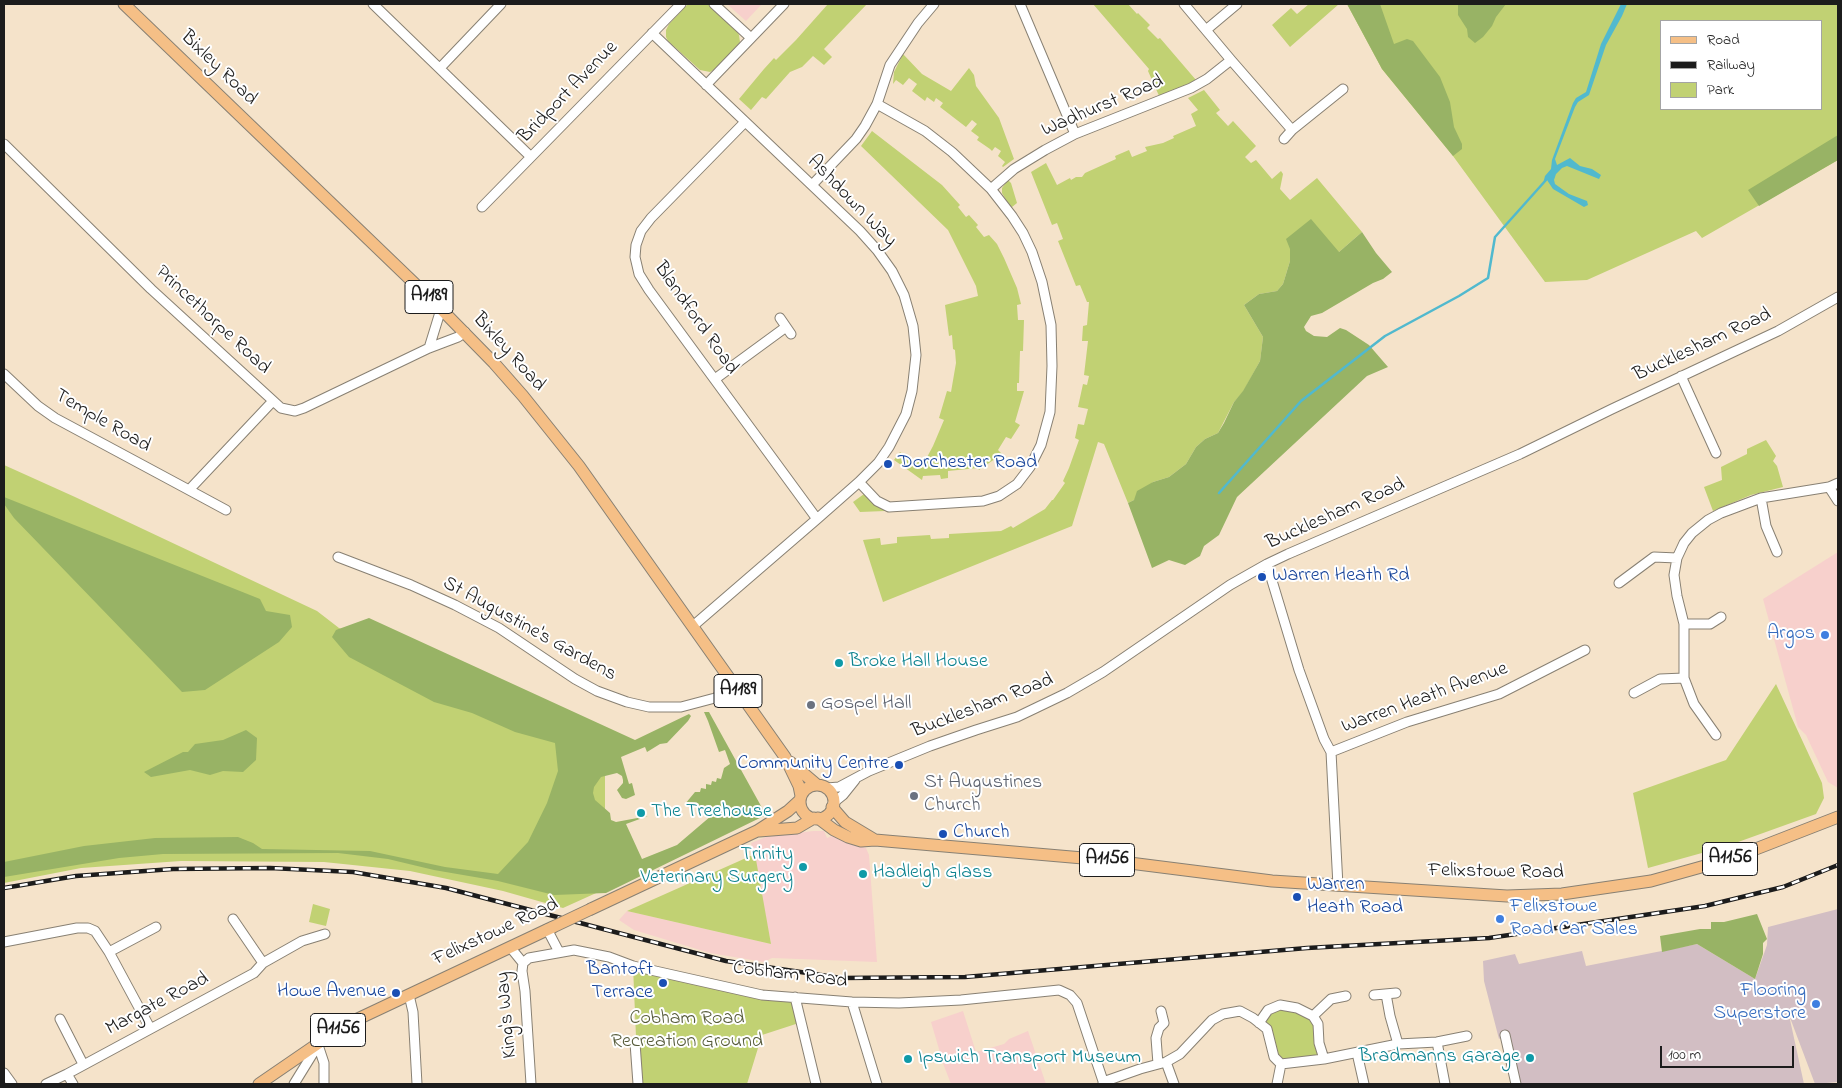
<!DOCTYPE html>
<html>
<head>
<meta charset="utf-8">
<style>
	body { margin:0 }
	#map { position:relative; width:1842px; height:1088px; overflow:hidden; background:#f5e3ca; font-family:"Indie Flower",sans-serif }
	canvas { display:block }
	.frame { position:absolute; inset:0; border:5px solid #1c1c1c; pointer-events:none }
	.legend { position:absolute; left:1660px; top:20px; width:162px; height:90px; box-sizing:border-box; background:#fff; border:1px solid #a4a4a4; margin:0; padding:6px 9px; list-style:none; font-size:15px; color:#1c1c1c }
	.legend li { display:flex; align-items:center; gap:10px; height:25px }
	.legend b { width:25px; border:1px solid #a4a4a4 }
	.scale { position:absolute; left:1660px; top:1046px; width:134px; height:22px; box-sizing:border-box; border:2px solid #1c1c1c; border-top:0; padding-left:6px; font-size:15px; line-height:18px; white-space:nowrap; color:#1c1c1c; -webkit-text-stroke:4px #fff; paint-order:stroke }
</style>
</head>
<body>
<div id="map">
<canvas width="1842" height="1088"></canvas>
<div class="frame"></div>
<ul class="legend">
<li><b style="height:6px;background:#f5bf86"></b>Road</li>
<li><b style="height:6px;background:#1c1c1c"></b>Railway</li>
<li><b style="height:14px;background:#c1d173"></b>Park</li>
</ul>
<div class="scale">100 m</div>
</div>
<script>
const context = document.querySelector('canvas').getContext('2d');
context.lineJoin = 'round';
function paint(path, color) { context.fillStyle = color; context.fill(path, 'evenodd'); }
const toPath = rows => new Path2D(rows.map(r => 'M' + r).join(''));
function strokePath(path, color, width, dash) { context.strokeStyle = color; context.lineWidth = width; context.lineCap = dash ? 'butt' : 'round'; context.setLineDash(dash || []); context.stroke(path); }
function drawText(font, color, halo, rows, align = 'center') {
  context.font = font + ' "Indie Flower",sans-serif'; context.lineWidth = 4; context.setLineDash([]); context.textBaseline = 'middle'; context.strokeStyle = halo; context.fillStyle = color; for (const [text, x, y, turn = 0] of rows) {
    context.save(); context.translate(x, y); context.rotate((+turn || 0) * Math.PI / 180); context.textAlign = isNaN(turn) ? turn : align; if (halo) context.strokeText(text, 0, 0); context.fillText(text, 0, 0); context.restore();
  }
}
const built = toPath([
	[727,4,762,4,746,21],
	[1838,552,1838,788,1828,782,1806,735,1798,727,1763,599],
	[813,831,824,831,827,838,832,836,866,848,869,855,877,962,772,958,764,962,710,953,634,930,619,920,627,911,771,944,751,843,766,837],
	[963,1011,976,1052,1004,1044,1009,1039,1028,1031,1046,1084,951,1084,944,1066,931,1022]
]);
const industrial = toPath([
	[1838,909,1838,1082,1815,1084,1789,1015,1804,1084,1516,1084,1505,1035,1499,1039,1484,981,1483,961,1515,954,1519,964,1582,951,1586,966,1697,944,1755,979,1767,945,1768,927]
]);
const green = toPath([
	[688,4,709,4,736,30,739,35,740,42,737,46,715,69,710,72,700,70,668,41,666,37,666,30,669,24],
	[828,4,867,4,824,49,832,57,824,65,813,56,802,67,790,72,766,99,762,97,751,110,739,99,764,69,774,58,776,60,796,40],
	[1093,4,1128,4,1137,14,1138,13,1150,25,1147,28,1158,39,1160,38,1196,80,1160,98,1148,71,1149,69],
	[1309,4,1339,4,1290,47,1272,25,1291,8,1297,14],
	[1347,4,1838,4,1838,160,1702,238,1696,231,1587,280,1545,282,1453,156,1382,69],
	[1661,21,1821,21,1821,109,1661,109],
	[903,54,922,74,951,91,969,68,974,75,976,86,999,118,1014,159,1003,167,1002,166,1005,162,998,156,1001,151,995,147,992,151,990,149,977,140,979,137,971,131,977,124,972,120,966,127,940,107,943,103,936,98,934,102,927,97,925,101,912,91,917,84,909,78,903,85,896,80,893,84,894,72],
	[1204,90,1220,110,1216,113,1228,126,1233,121,1256,146,1245,157,1251,163,1256,160,1272,179,1281,171,1283,174,1280,189,1290,200,1317,178,1362,232,1339,252,1290,249,1290,261,1283,284,1277,291,1259,294,1244,305,1263,337,1260,361,1243,392,1234,402,1218,433,1205,439,1196,447,1186,464,1169,477,1153,482,1134,500,1128,503,1104,444,1098,442,1072,526,883,602,863,540,880,538,881,545,897,543,897,537,930,535,931,539,949,538,949,534,1001,531,1011,526,1013,528,1045,509,1052,500,1053,500,1065,483,1063,481,1069,468,1079,440,1075,438,1078,424,1084,425,1088,409,1078,407,1083,384,1087,385,1089,376,1084,375,1088,341,1082,341,1083,326,1087,325,1089,302,1087,302,1080,285,1076,286,1058,241,1063,239,1057,223,1052,225,1031,172,1046,163,1057,185,1070,178,1071,180,1076,177,1082,177,1085,173,1116,159,1115,156,1129,150,1132,157,1147,151,1145,147,1163,143,1174,138,1173,136,1196,126,1191,114,1198,110,1188,98],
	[872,131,942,185,960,205,958,207,966,217,969,215,978,225,976,227,984,237,989,235,997,244,1004,258,1017,288,1021,304,1017,305,1018,320,1024,320,1023,351,1020,351,1019,383,1017,383,1017,391,1024,391,1015,422,1020,425,1011,439,1006,437,998,450,1002,454,979,470,978,468,948,471,948,478,941,479,940,475,923,476,922,480,894,460,900,452,916,463,918,460,925,461,933,446,944,420,939,418,947,391,951,392,956,363,955,350,953,349,952,335,949,336,945,305,978,296,976,286,948,230,861,146],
	[1008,180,1011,183,1017,203,1012,207,1009,205,1002,193,1002,188],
	[1766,440,1776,456,1773,461,1777,466,1783,487,1751,495,1713,511,1704,487,1722,480,1721,467,1747,454,1747,449],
	[4,465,75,497,317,611,339,628,605,749,605,889,563,908,503,891,410,871,324,862,181,861,81,868,4,883],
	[864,494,885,509,885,511,860,512,853,502],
	[1776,684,1822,783,1824,798,1816,814,1727,846,1648,868,1633,793,1726,760],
	[755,854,771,944,627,911],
	[313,904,330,909,326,926,309,922],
	[633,966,762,995,795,997,802,1022,762,1035,747,1084,638,1084],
	[1280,1005,1313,1016,1324,1059,1281,1064,1267,1029,1259,1023]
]);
const forest = toPath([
	[1347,4,1380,4,1394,44,1407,39,1413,41,1440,77,1450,102,1454,127,1462,144,1462,149,1453,156,1382,69],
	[1458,4,1506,4,1496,17,1492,26,1483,37,1475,43,1468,37,1467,29,1458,15],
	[1838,135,1838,160,1759,206,1748,190],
	[1311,219,1339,252,1362,232,1376,253,1392,272,1383,279,1373,283,1322,313,1311,316,1304,327,1306,331,1314,336,1327,337,1340,328,1346,330,1369,345,1388,367,1367,376,1237,497,1219,535,1204,546,1200,556,1185,565,1169,560,1152,568,1128,503,1134,500,1137,491,1153,482,1169,477,1186,464,1196,447,1205,439,1218,433,1224,423,1234,402,1243,391,1260,361,1263,337,1244,305,1259,294,1277,291,1283,284,1290,261,1290,249,1286,239],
	[4,497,260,599,266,611,290,615,292,627,279,642,205,690,182,692,14,518,4,504],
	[369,618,635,740,689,714,691,716,688,721,667,743,660,744,647,752,645,747,621,757,629,784,632,783,635,795,626,799,622,798,617,790,623,783,623,780,622,776,617,773,601,777,594,787,593,793,595,800,610,813,611,820,616,822,648,816,626,824,642,859,677,845,718,810,685,804,695,792,700,792,701,788,706,789,706,784,711,785,712,781,716,782,717,778,721,779,724,768,730,764,725,750,719,752,708,721,704,712,709,712,766,815,606,893,554,895,498,881,434,870,388,859,338,853,163,854,119,858,4,877,4,862,84,846,155,838,238,837,253,843,262,849,370,851,445,867,498,874,528,842,547,803,558,771,555,743,515,732,472,713,434,702,349,657,332,637,336,630],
	[246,730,257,738,256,760,243,772,223,771,210,775,190,770,151,777,144,772,183,752,188,752,195,744,223,740],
	[1757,914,1767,939,1763,943,1763,954,1755,979,1697,944,1662,952,1660,936,1700,929,1711,929,1711,922,1724,922]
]);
const water = toPath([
	[1621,4,1627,4,1622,16,1606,45,1589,95,1578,102,1575,107,1555,159,1557,165,1570,158,1580,166,1592,169,1601,175,1599,179,1567,166,1562,168,1556,174,1554,180,1555,184,1569,194,1587,201,1588,205,1584,207,1553,189,1547,180,1543,184,1545,176,1551,169,1552,160,1573,103,1576,98,1586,92,1601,44]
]);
const stream = toPath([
	[1219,493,1301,401,1385,336,1459,296,1488,278,1495,237,1546,180]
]);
const minor = toPath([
	[373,4,531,157],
	[714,4,751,38],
	[1020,4,1075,134],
	[1184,4,1231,60,1292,130],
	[1206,30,1237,4],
	[652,33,860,231,877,250,892,271,904,295,913,326,916,355,912,391,906,414,889,447,878,463,859,482,817,519,693,626],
	[440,68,501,4],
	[706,85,784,4],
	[745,122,651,218,641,231,636,245,635,257,639,274,649,290,817,519],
	[1284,139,1292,130,1343,89],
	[4,144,151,289,281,408,295,411,304,408,429,348,458,337,465,332],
	[812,185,856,139,865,126,877,104,890,65,918,23,934,4],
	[991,189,1014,169,1045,150,1075,134,1191,88,1207,79,1231,60],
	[482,207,681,4],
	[780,318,791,334],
	[429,348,441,309],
	[4,374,38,406,55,418,189,490,272,402],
	[1681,376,1716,453],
	[715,379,786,327],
	[859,482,877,501,889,507,983,501,999,496,1017,484,1030,467,1041,445,1050,412,1052,366,1051,325,1042,282,1032,252,1023,233,1012,216,991,189,952,152,925,131,877,104],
	[1829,487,1838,501],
	[189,490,226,510],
	[1761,498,1766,526,1777,552],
	[338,557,411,585,455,605,499,628,575,679,597,691,627,702,649,707,681,707,715,698,736,688],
	[1267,564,1299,670,1324,739,1331,752,1338,886],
	[1619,583,1654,557,1677,558],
	[1684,624,1710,624,1721,617],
	[1634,693,1660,679,1684,678],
	[1716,735,1694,704,1684,678,1684,624,1677,596,1674,575,1677,558,1684,543,1692,533,1708,520,1721,513,1761,498,1829,487,1838,483],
	[1331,752,1407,722,1499,694,1585,650],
	[827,788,839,787,869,771,930,746,976,730,1017,717,1067,693,1103,672,1230,585,1267,564,1288,554,1520,454,1612,409,1778,331,1838,297],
	[833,803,843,795,855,780],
	[233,919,263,963],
	[547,929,559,952],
	[4,942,77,928,88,928,95,931,109,952,150,1028],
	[510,947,523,963,522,971,525,991,531,1084],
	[109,952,156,927],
	[523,963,529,958,574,950,609,957,633,966,762,995,852,1002,899,1003,961,1000,1059,990,1070,995,1077,1003,1104,1084],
	[1386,994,1390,1016,1398,1044],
	[409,995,413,1012,417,1084],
	[1374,995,1396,993],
	[795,997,816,1084],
	[852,1002,877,1084],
	[1313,1016,1331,999,1346,996],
	[60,1019,83,1064],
	[1259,1023,1268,1010,1280,1005,1297,1008,1313,1016,1318,1024,1319,1043,1324,1059],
	[1505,1035,1516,1084],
	[1437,1042,1445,1084],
	[635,1043,638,1084],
	[318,1045,324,1063,324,1084],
	[1357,1053,1364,1084],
	[1166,1062,1174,1084],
	[1158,1064,1156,1038,1159,1028,1164,1023,1161,1011],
	[4,1073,12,1084],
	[67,1074,254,973,263,963,302,941,325,934],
	[1103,1082,1140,1069,1166,1062,1180,1054,1212,1020,1223,1014,1240,1011,1253,1018,1267,1029,1274,1057,1281,1064,1324,1059,1398,1044,1437,1042,1467,1036],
	[46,1084,67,1074,73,1084],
	[294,1084,318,1045],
	[1277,1084,1281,1064]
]);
const major = toPath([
	[124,4,441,309,494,363,523,396,579,466,785,757,799,786,801,796],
	[790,762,817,785],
	'800 802a17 17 0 1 1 34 0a17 17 0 1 1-34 0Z',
	[832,807,845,822,875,840],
	[818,818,834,830,848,837,861,841,875,840,1106,860,1272,881,1507,896,1562,894,1651,881,1730,859,1838,817],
	[759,831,797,828,814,818],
	[591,909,757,831,788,811,800,800],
	[259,1084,345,1025,553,927]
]);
const rail = toPath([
	[4,888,76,876,173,869,270,868,353,872,446,888,726,961,841,978,965,977,1307,948,1489,938,1705,906,1783,887,1838,865]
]);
const majorBridge = toPath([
	[553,927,591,909]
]);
const markers = [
	[888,464,5,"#1a4fb4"],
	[1262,577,5,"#1a4fb4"],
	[1825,635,5,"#3f7fe0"],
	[839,663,5,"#0f9aa8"],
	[811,705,5,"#6b7280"],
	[899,765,5,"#1a4fb4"],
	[914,796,5,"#6b7280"],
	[641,813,5,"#0f9aa8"],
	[943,834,5,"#1a4fb4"],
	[803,867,5,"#0f9aa8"],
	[863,874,5,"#0f9aa8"],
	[1297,897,5,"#1a4fb4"],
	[1500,919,5,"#3f7fe0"],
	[663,983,5,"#1a4fb4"],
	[396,993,5,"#1a4fb4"],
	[1816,1004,5,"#3f7fe0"],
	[1530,1058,5,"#0f9aa8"],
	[908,1059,5,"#0f9aa8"]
];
const shields = [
	[429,297,48],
	[738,691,48],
	[1730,859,55],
	[1107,860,55],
	[338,1030,55]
];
const shieldNames = [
	["A1189",429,297],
	["A1189",738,691],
	["A1156",1730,859],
	["A1156",1107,860],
	["A1156",338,1030]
];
const streetNames = [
	["Bixley Road",218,69,44],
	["Bridport Avenue",569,93,-46],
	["Wadhurst Road",1103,107,-23],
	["Ashdown Way",851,202,46],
	["Blandford Road",695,319,55],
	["Princethorpe Road",212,321,43],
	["Bucklesham Road",1703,346,-25],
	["Bixley Road",508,353,48],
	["Temple Road",102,422,30],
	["Bucklesham Road",1336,515,-24],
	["St Augustine's Gardens",529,630,29],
	["Warren Heath Avenue",1425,699,-20],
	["Bucklesham Road",983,707,-21],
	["Felixstowe Road",1496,873,1],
	["Felixstowe Road",496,933,-25],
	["Cobham Road",790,976,7],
	["Margate Road",158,1005,-28],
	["King's Way",508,1015,-95]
];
const transitNames = [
	["Dorchester Road",898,464],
	["Warren Heath Rd",1272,577],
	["Community Centre",889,765,"right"],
	["Church",953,834],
	["Warren",1307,886],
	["Heath Road",1307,909],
	["Bantoft",653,971,"right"],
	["Terrace",653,994,"right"],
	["Howe Avenue",386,993,"right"]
];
const shopNames = [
	["Argos",1815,635],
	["Felixstowe",1510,908,"left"],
	["Road Car Sales",1510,931,"left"],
	["Flooring",1806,992],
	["Superstore",1806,1015]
];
const cultureNames = [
	["Broke Hall House",849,663],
	["The Treehouse",651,813],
	["Trinity",793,856,"right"],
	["Veterinary Surgery",793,879,"right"],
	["Hadleigh Glass",873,874],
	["Bradmanns Garage",1520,1058,"right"],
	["Ipswich Transport Museum",918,1059]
];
const worshipNames = [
	["Gospel Hall",821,705],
	["St Augustines",924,784],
	["Church",924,807]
];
const parkNames = [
	["Cobham Road",687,1020],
	["Recreation Ground",687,1043]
];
paint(built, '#f7d0cc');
paint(industrial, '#d2bec3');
paint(green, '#c1d173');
paint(forest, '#98b365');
paint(water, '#51b9ce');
strokePath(stream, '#51b9ce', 2.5);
strokePath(minor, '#888073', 11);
strokePath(major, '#888073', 13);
strokePath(minor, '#fff', 9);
strokePath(major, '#f5bf86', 11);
strokePath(rail, '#1c1c1c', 4.5);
strokePath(rail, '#fff', 2.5, [8]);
strokePath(majorBridge, '#888073', 13, []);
strokePath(majorBridge, '#f5bf86', 11);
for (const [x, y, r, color] of markers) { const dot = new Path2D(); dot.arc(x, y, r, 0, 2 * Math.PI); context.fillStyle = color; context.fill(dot); strokePath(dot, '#fff', 2); }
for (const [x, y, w] of shields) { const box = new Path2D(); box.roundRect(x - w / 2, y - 16.5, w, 33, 4); context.fillStyle = '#fff'; context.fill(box); strokePath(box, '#1c1c1c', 1); }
drawText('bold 19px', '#1c1c1c', null, shieldNames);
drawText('20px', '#1c1c1c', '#fff', streetNames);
drawText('20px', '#164399', '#fff', transitNames, 'left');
drawText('20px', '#366cbe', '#fff', shopNames, 'right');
drawText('20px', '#0d838f', '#fff', cultureNames, 'left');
drawText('20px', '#5b616d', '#fff', worshipNames, 'left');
drawText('20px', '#565b3a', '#fff', parkNames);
</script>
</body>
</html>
